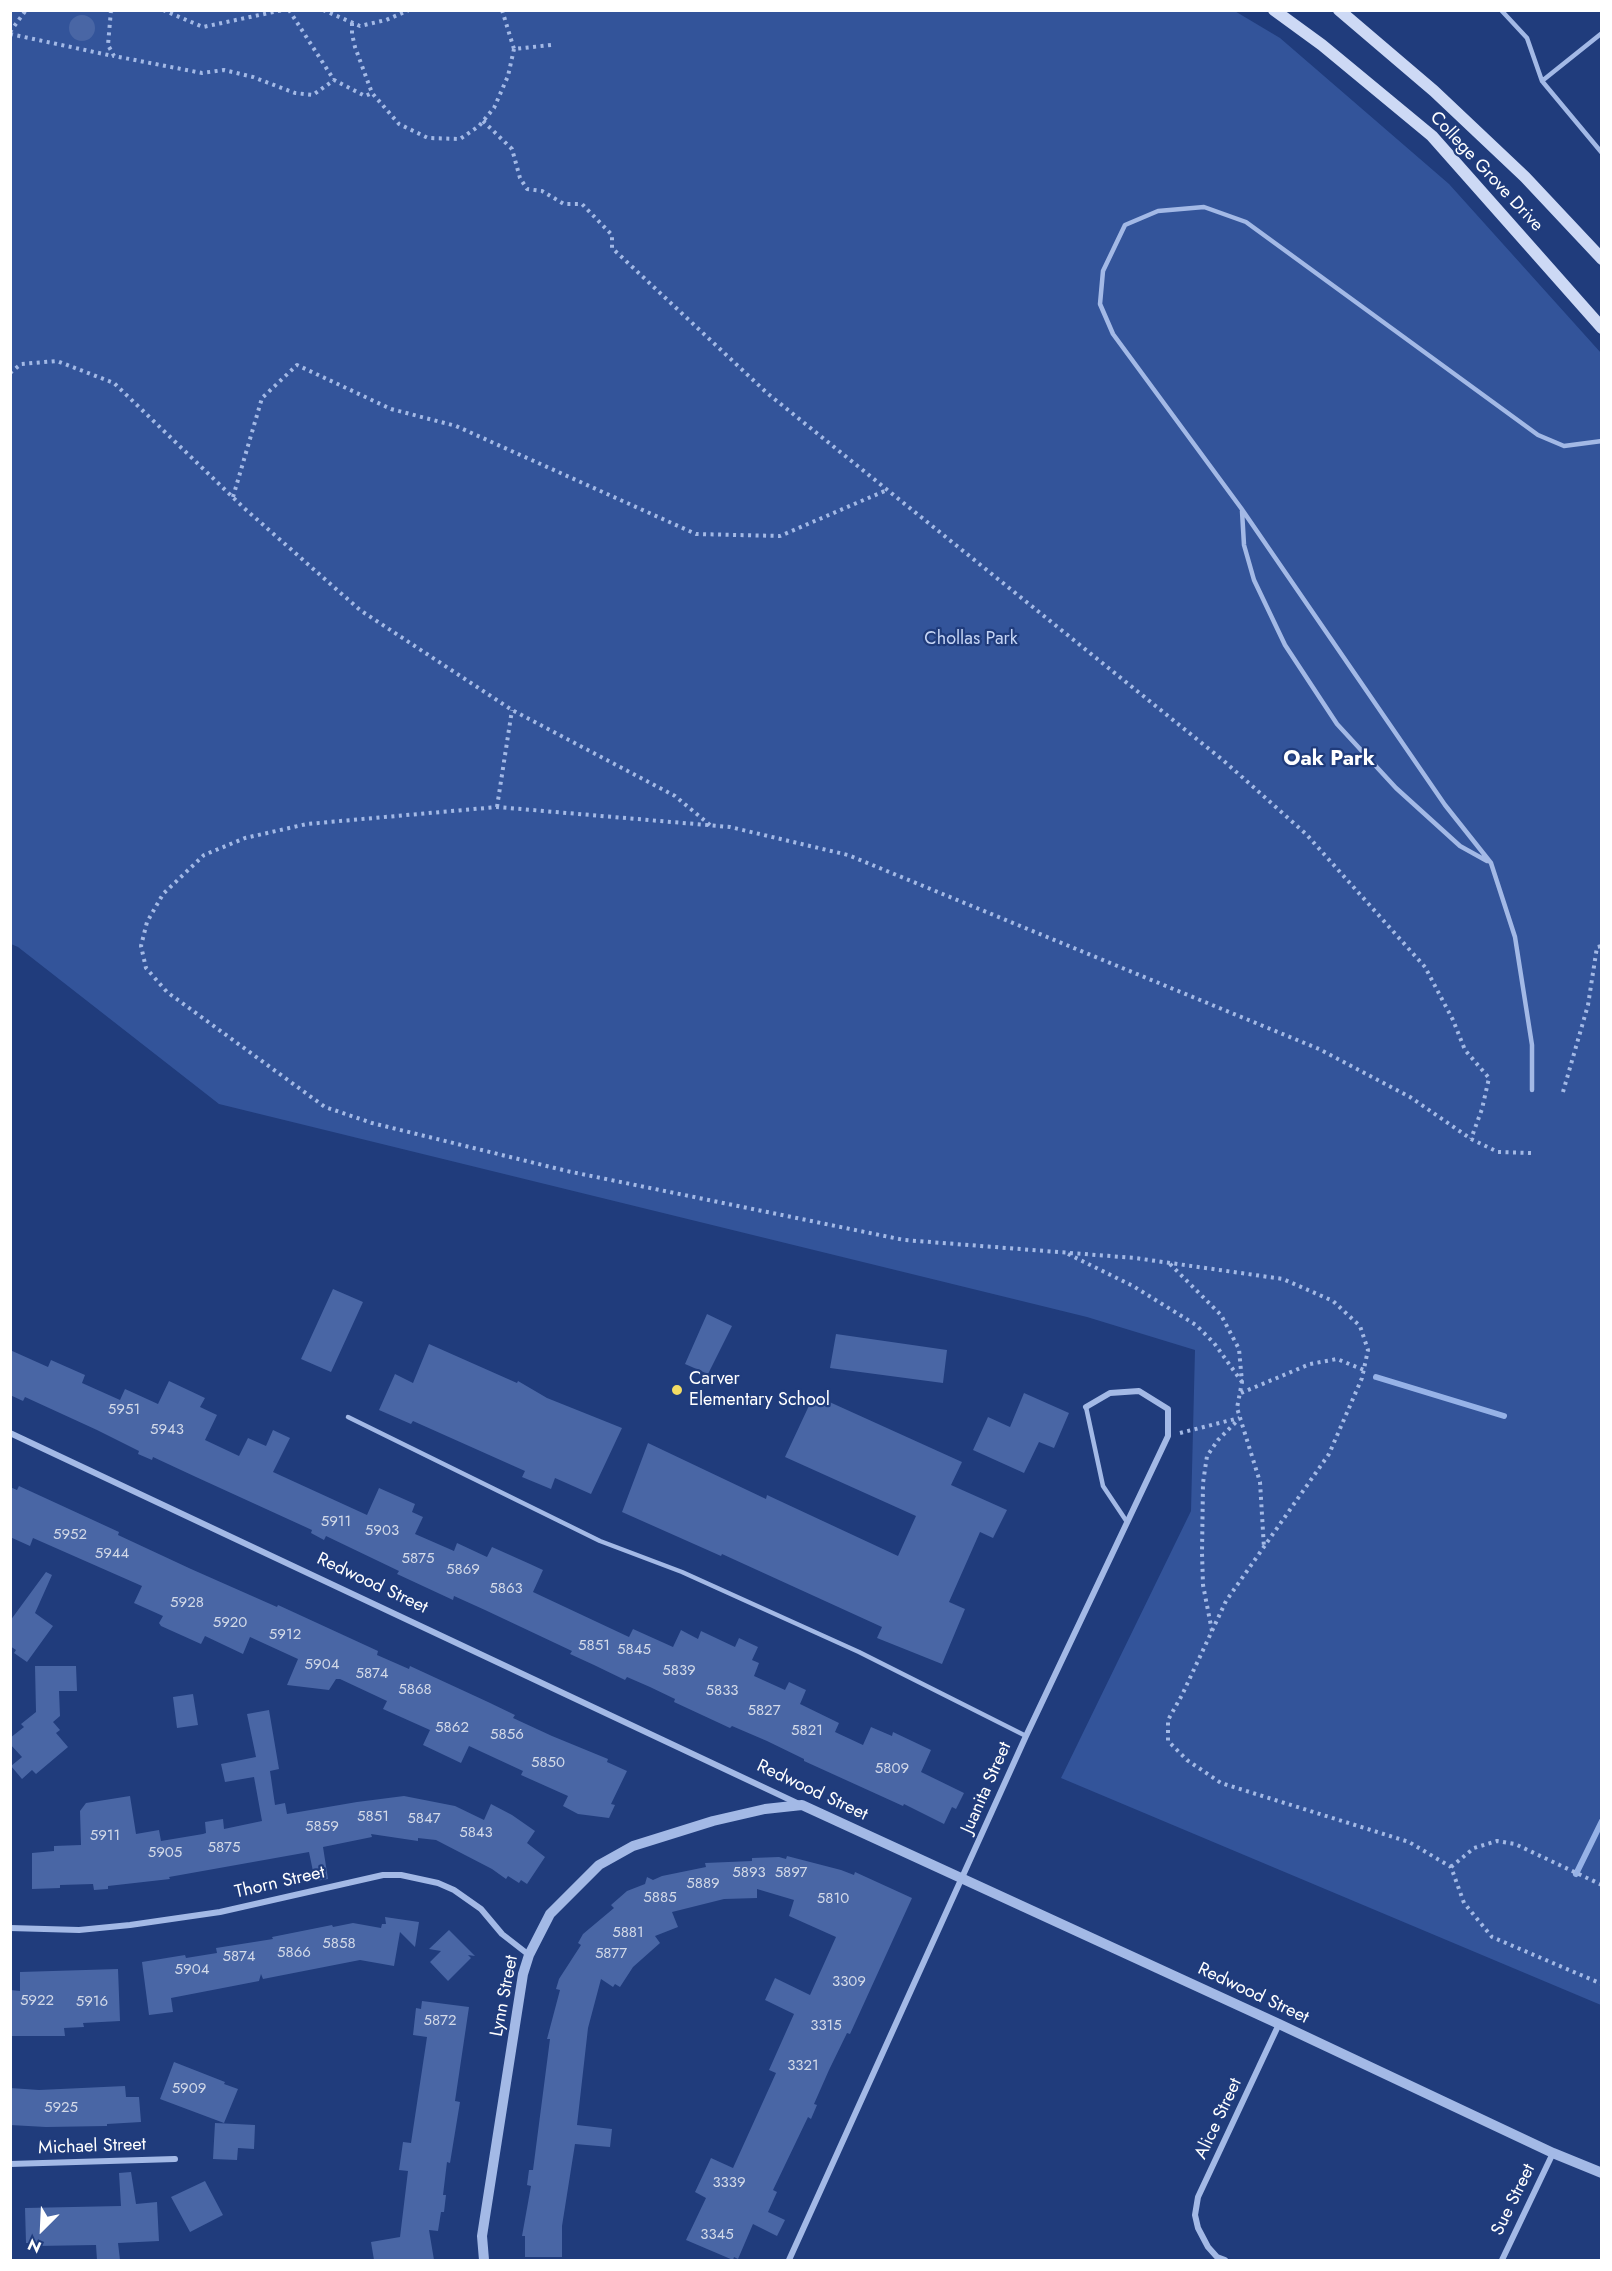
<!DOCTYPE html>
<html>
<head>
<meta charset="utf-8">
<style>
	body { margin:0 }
	#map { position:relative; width:1612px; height:2271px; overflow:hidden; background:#203c7c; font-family:Jost,sans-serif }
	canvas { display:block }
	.frame { position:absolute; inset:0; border:12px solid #fff; pointer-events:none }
	.north { position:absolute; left:12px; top:2199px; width:60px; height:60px; -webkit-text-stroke:4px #203c7c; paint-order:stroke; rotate:204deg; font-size:16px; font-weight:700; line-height:24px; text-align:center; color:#fff }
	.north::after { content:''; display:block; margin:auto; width:21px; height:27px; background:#fff; clip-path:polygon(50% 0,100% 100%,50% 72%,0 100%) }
</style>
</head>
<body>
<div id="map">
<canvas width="1612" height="2271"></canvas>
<div class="frame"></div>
<div class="north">N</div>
</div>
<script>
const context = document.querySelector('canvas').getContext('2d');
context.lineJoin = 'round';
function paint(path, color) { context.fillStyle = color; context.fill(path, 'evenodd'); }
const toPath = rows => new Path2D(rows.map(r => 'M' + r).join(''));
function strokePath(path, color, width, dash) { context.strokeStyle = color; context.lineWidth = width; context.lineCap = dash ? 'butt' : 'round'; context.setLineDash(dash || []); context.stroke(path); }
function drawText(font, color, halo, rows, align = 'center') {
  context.font = font + ' Jost,sans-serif'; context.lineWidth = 4.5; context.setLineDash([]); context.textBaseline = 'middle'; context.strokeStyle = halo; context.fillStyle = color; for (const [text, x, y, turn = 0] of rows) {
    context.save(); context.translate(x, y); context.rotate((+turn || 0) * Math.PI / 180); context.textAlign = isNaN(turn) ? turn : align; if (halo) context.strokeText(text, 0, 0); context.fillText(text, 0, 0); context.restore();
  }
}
const green = toPath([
	[1233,10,1280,38,1449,184,1601,353,1601,2005,1061,1778,1191,1511,1195,1350,1087,1317,219,1104,18,947,11,944,11,11]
]);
const stream = toPath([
	[1376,1377,1504,1416],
	[1576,1874,1602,1821]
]);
const building = toPath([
	'69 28a13 13 0 1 1 26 0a13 13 0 1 1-26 0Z',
	[333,1289,363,1302,331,1372,301,1359],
	[707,1314,732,1326,708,1374,685,1364],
	[836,1334,947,1350,943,1383,830,1368],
	[429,1344,517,1383,518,1381,547,1398,622,1428,591,1494,555,1478,551,1489,522,1477,525,1471,413,1421,411,1424,379,1410,395,1374,413,1383],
	[10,1350,48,1367,51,1360,85,1375,82,1383,120,1400,125,1389,158,1404,169,1381,205,1398,200,1407,217,1415,205,1440,239,1456,248,1438,266,1446,273,1430,290,1438,273,1472,367,1515,379,1488,415,1504,412,1512,423,1517,415,1534,454,1551,457,1543,487,1557,492,1547,530,1564,543,1570,533,1592,629,1637,633,1629,673,1647,681,1630,698,1639,701,1631,735,1647,739,1638,758,1647,752,1660,759,1663,754,1676,785,1690,789,1682,806,1690,800,1704,839,1723,835,1732,863,1745,871,1727,892,1736,893,1732,931,1750,921,1772,964,1793,956,1809,952,1807,944,1824,904,1804,903,1806,804,1761,804,1759,767,1741,732,1726,730,1728,674,1702,675,1699,650,1687,627,1677,625,1680,594,1665,570,1654,572,1651,485,1610,454,1596,453,1600,397,1574,399,1571,326,1536,324,1540,311,1533,312,1530,196,1477,153,1457,152,1460,138,1454,139,1451,97,1430,25,1397,23,1401,10,1395],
	[1024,1393,1069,1413,1054,1448,1039,1442,1024,1473,973,1450,988,1417,1010,1427],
	[814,1395,962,1462,951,1485,1007,1510,993,1538,980,1532,949,1602,965,1609,942,1664,877,1638,882,1627,722,1554,721,1556,622,1512,648,1443,766,1499,767,1495,898,1556,916,1516,785,1457],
	[19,1486,119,1532,118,1535,191,1569,277,1607,278,1605,378,1651,377,1655,409,1669,410,1666,488,1702,515,1715,513,1718,552,1736,608,1759,607,1762,627,1771,611,1804,615,1805,609,1818,578,1814,563,1806,568,1796,521,1775,523,1771,469,1746,461,1763,423,1745,430,1730,383,1709,387,1701,340,1679,336,1679,329,1690,287,1685,298,1659,250,1637,243,1654,205,1636,201,1644,161,1626,159,1623,163,1616,134,1603,142,1586,33,1538,30,1546,10,1537,10,1487,17,1490],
	[46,1572,52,1575,35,1613,53,1626,27,1662,14,1653,16,1650,10,1646,10,1621],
	[35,1666,76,1666,77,1691,59,1691,60,1716,53,1722,60,1730,56,1733,68,1747,36,1774,32,1770,22,1779,11,1766,22,1757,10,1744,10,1738,24,1727,21,1724,36,1712],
	[193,1694,198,1725,177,1728,173,1697],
	[269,1710,279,1769,270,1771,275,1805,285,1803,287,1814,357,1802,404,1796,455,1806,484,1820,491,1804,512,1815,535,1831,527,1843,545,1857,527,1884,521,1880,519,1883,508,1876,506,1879,492,1869,436,1840,418,1838,418,1841,371,1834,372,1837,323,1847,328,1879,315,1881,309,1852,169,1877,170,1879,108,1886,108,1889,94,1890,93,1884,60,1885,60,1888,32,1889,32,1853,54,1851,54,1846,81,1845,80,1811,86,1803,130,1796,136,1834,159,1830,161,1841,203,1834,206,1833,205,1822,223,1819,224,1829,262,1821,254,1777,225,1782,221,1764,256,1757,247,1714],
	[787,1856,841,1870,854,1875,855,1872,912,1898,850,2034,847,2033,829,2070,814,2104,817,2105,811,2119,808,2117,773,2190,777,2192,768,2212,785,2220,777,2236,753,2224,738,2259,734,2257,733,2260,686,2240,706,2198,695,2192,711,2158,733,2168,776,2073,769,2070,794,2014,765,2000,775,1978,810,1995,836,1937,789,1916,794,1900,757,1889,757,1898,724,1899,672,1912,678,1927,655,1936,660,1943,633,1967,620,1987,615,1984,613,1987,601,1979,588,2028,577,2125,612,2129,610,2147,575,2144,562,2226,562,2257,525,2257,525,2236,522,2236,531,2186,527,2185,529,2170,533,2170,550,2039,547,2039,560,1990,556,1989,559,1979,581,1945,578,1943,583,1934,614,1908,611,1905,627,1891,645,1884,647,1877,653,1880,662,1876,706,1867,705,1863,752,1861,752,1858,779,1857,786,1859],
	[385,1917,419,1922,415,1947,400,1932,394,1966,360,1960,263,1979,261,1974,259,1981,171,1998,173,2012,149,2015,142,1962,185,1955,186,1958,217,1953,216,1948,273,1939,272,1937,332,1925,333,1927,353,1923,381,1928,382,1924,386,1924],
	[449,1930,475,1956,468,1955,471,1958,448,1981,430,1962,441,1951,429,1949],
	[118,1969,120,2021,83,2023,84,2027,64,2028,65,2036,10,2036,10,1990,20,1991,20,1972],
	[422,2001,469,2007,455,2101,460,2102,450,2163,447,2162,443,2195,446,2195,444,2212,441,2212,438,2231,429,2230,434,2260,374,2260,371,2242,400,2237,408,2171,399,2170,403,2142,411,2143,427,2037,413,2035,416,2008,421,2009],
	[174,2062,225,2082,224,2084,238,2089,224,2123,160,2099],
	[125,2086,126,2097,139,2097,141,2122,107,2124,107,2126,46,2127,10,2125,10,2088,39,2090],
	[215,2123,255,2125,254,2149,238,2148,237,2160,213,2159],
	[131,2172,136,2204,157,2202,159,2241,118,2243,120,2260,97,2260,96,2245,36,2246,36,2243,26,2243,25,2208,121,2206,119,2173],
	[205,2181,223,2215,190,2232,171,2197]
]);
const path = toPath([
	[111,10,108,45,114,56,202,73,224,70,253,77,295,93,313,95,334,80,365,96,372,93],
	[163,10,203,27,283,10],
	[289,10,334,80],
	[323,10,360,26,386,20,409,10],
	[502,10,514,49,551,45],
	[352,23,352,34,355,47,372,93,399,124,428,138,460,139,479,126,494,108,508,76,514,49],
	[10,32,26,10],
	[10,34,113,56],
	[483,121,512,149,520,178,527,189,542,191,564,204,582,204,612,235,612,248,767,393,1224,761,1306,834,1425,967,1453,1020,1465,1050,1489,1078,1482,1109,1471,1139],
	[10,373,21,364,57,361,114,383,244,508,360,610,512,710,675,796,710,825],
	[233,497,262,398,297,365,391,409,456,426,696,534,780,536,887,490],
	[497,807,512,710],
	[1563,1092,1588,1005,1597,947,1602,946],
	[1531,1153,1498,1152,1471,1139,1410,1097,1319,1049,848,855,730,827,497,807,307,824,245,838,204,855,163,894,147,922,141,946,146,968,167,992,325,1107,372,1123,567,1171,904,1240,1135,1258,1283,1279,1333,1301,1360,1326,1368,1350,1362,1378,1329,1454,1226,1601,1182,1695,1168,1720,1168,1741,1187,1760,1221,1783,1409,1842,1451,1867,1464,1903,1492,1937,1602,1984],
	[1068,1254,1133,1286,1196,1325,1214,1343,1242,1382],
	[1170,1264,1221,1315,1239,1349,1242,1382,1237,1408,1260,1482,1264,1548],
	[1241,1393,1310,1364,1337,1359,1364,1370],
	[1180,1433,1239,1418],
	[1212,1631,1203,1585,1202,1553,1203,1483,1207,1456,1218,1440,1240,1418],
	[1451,1867,1474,1848,1497,1841,1515,1844,1602,1885]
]);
const service = toPath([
	[1501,10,1527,38,1542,81],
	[1602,33,1542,81,1602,153],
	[1242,511,1244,545,1254,580,1285,645,1337,724,1396,788,1460,846,1487,861],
	[1532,1090,1532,1045,1515,937,1491,863,1445,805,1241,508,1113,334,1100,304,1103,271,1125,225,1158,211,1204,207,1246,222,1538,435,1564,446,1602,441],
	[1086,1407,1103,1486,1127,1522],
	[348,1417,600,1541,682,1572,859,1652,1026,1736]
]);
const minor = toPath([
	[10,1433,799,1804],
	[10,1928,79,1930,130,1925,220,1912,383,1875,401,1875,438,1883,454,1890,481,1909,502,1934,529,1955],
	[10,2164,175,2159],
	[789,2260,1026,1736,1168,1436,1168,1409,1139,1391,1110,1393,1086,1407],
	[1225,2260,1217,2257,1208,2247,1198,2228,1195,2215,1198,2197,1279,2024],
	[1502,2260,1553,2153]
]);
const tertiary = toPath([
	[484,2260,482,2236,523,1974,529,1955,550,1914,599,1865,633,1846,713,1821,765,1809,802,1805,1279,2024,1553,2153,1602,2173]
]);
const secondary = toPath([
	[1274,10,1322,45,1432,136,1602,328],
	[1339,10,1434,91,1525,177,1602,259]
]);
const markers = [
	[677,1390,6,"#f3dc64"]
];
const numberNames = [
	["5951",124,1410],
	["5943",167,1430],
	["5911",336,1522],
	["5903",382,1531],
	["5952",70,1535],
	["5944",112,1554],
	["5875",418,1559],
	["5869",463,1570],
	["5863",506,1589],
	["5928",187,1603],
	["5920",230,1623],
	["5912",285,1635],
	["5851",594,1646],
	["5845",634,1650],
	["5904",322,1665],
	["5839",679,1671],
	["5874",372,1674],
	["5868",415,1690],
	["5833",722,1691],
	["5827",764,1711],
	["5862",452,1728],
	["5821",807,1731],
	["5856",507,1735],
	["5850",548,1763],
	["5809",892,1769],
	["5851",373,1817],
	["5847",424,1819],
	["5859",322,1827],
	["5843",476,1833],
	["5911",105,1836],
	["5875",224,1848],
	["5905",165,1853],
	["5893",749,1873],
	["5897",791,1873],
	["5889",703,1884],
	["5885",660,1898],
	["5810",833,1899],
	["5881",628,1933],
	["5858",339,1944],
	["5866",294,1953],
	["5877",611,1954],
	["5874",239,1957],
	["5904",192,1970],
	["3309",849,1982],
	["5922",37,2001],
	["5916",92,2002],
	["5872",440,2021],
	["3315",826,2026],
	["3321",803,2066],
	["5909",189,2089],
	["5925",61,2108],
	["3339",729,2183],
	["3345",717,2235]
];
const streetNames = [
	["College Grove Drive",1486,172,47],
	["Redwood Street",372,1584,25],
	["Juanita Street",987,1788,-66],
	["Redwood Street",812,1791,25],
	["Thorn Street",280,1883,-13],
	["Redwood Street",1253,1994,25],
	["Lynn Street",505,1996,-79],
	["Alice Street",1219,2119,-65],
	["Michael Street",92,2147,-2],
	["Sue Street",1514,2200,-64]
];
const parkNames = [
	["Chollas Park",971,640]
];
const poiNames = [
	["Carver",689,1380],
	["Elementary School",689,1401]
];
const quarterNames = [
	["Oak Park",1329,760]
];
paint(green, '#33549a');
strokePath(stream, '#96b2e7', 6);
paint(building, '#4966a5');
strokePath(path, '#a3b9e6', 4, [3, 4.5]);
strokePath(service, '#a3b9e6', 4.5);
strokePath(minor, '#a3b9e6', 6);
strokePath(tertiary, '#a3b9e6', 10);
strokePath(secondary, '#cdd9f5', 12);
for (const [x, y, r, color] of markers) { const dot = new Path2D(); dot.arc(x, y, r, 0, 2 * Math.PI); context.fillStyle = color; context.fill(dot); strokePath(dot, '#203c7c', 2); }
drawText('15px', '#d2d9e8', null, numberNames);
drawText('18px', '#fff', '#203c7c', streetNames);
drawText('18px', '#c6d5f5', '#203c7c', parkNames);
drawText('18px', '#fff', '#203c7c', poiNames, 'left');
drawText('bold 21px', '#fff', '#203c7c', quarterNames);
</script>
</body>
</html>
